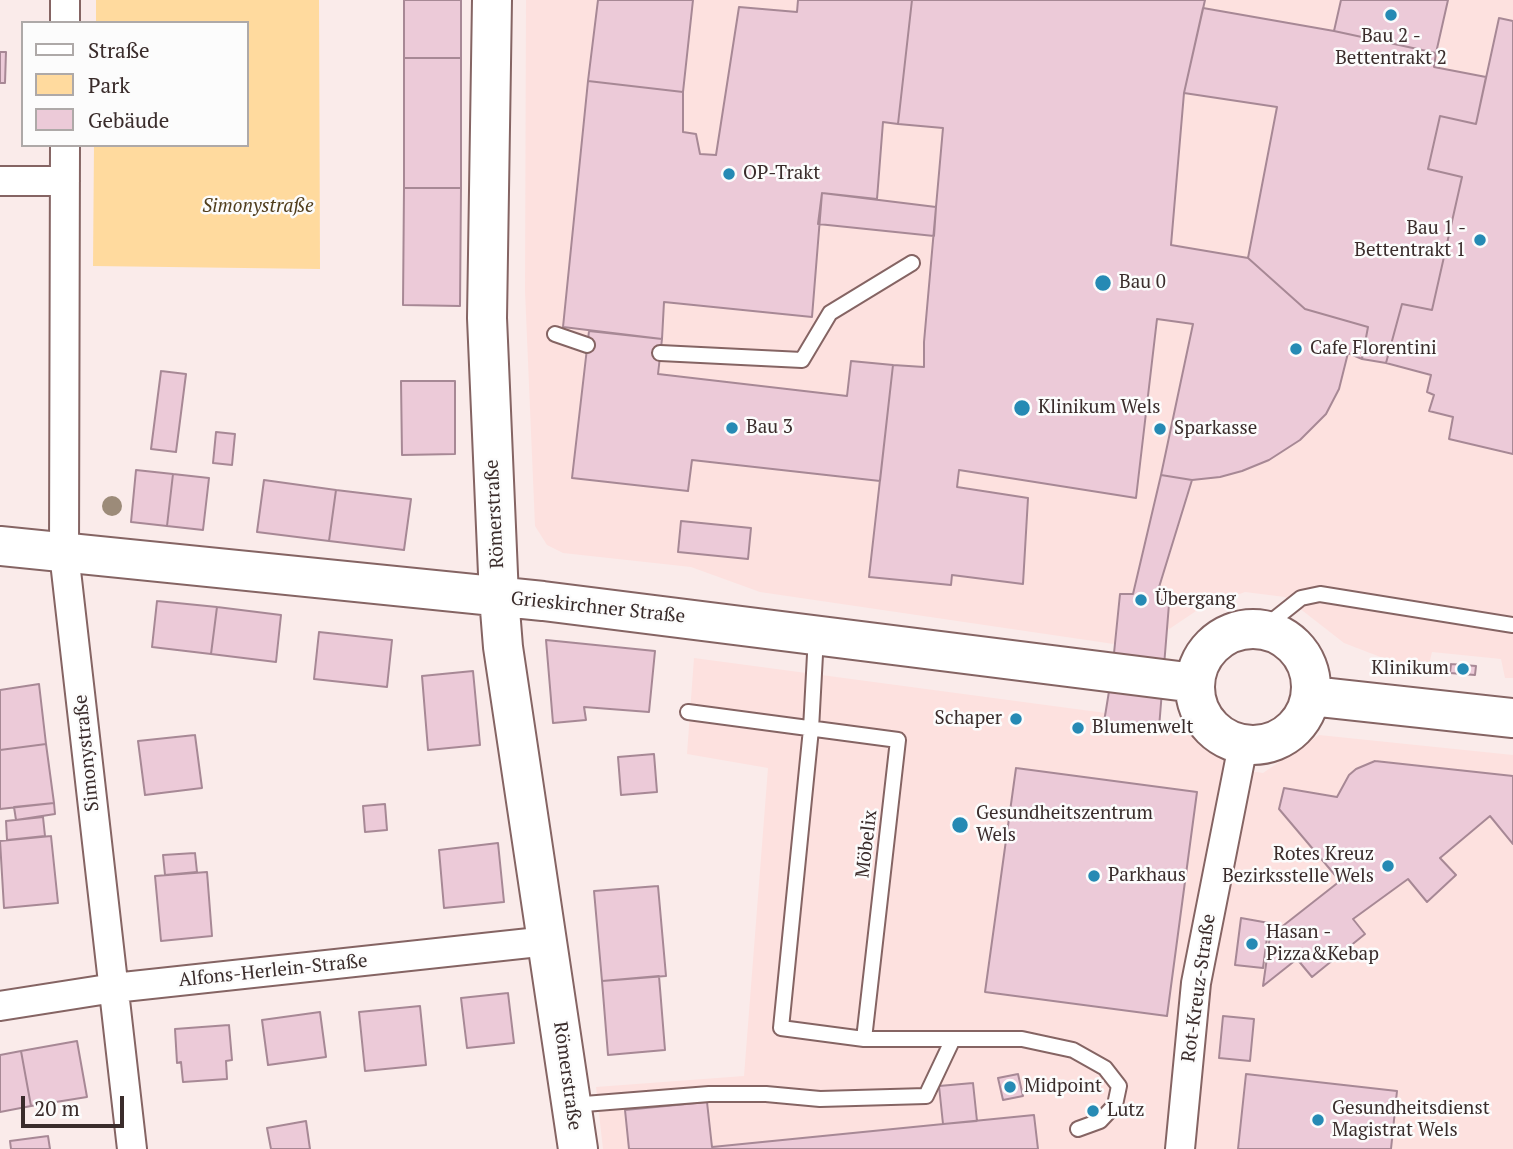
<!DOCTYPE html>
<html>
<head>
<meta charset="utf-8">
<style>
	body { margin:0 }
	#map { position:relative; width:1513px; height:1149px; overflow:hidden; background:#faebea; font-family:"PT Serif",serif }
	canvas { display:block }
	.legend { position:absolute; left:21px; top:21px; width:228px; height:126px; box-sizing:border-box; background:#fcfcfc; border:2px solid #aea9a8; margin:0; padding:9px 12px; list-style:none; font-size:21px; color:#3a2c2b }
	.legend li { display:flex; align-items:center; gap:14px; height:35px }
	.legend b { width:35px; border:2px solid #aea9a8 }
	.scale { position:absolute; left:21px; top:1096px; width:103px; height:32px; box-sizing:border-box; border:4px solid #3a2c2b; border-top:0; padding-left:9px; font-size:21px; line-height:24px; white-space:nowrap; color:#3a2c2b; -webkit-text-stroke:5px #fcfcfc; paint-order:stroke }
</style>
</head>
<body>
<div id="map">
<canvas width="1513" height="1149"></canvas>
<ul class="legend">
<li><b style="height:9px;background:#fff"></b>Straße</li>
<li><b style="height:19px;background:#ffda9e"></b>Park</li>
<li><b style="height:19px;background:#eccad8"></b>Gebäude</li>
</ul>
<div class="scale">20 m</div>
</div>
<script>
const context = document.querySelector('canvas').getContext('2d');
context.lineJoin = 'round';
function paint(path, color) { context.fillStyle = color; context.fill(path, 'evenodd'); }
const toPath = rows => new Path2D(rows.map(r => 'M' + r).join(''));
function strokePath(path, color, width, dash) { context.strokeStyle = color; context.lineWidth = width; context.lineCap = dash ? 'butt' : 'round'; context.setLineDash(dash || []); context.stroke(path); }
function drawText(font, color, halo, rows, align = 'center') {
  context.font = font + ' "PT Serif",serif'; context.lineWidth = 5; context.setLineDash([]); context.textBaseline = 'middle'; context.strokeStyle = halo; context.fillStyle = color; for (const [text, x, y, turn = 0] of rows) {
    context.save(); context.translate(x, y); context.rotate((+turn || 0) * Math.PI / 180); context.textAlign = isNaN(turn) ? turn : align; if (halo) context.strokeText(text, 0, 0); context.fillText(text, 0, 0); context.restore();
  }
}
const built = toPath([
	[526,0,1513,0,1513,678,1505,678,1501,659,1432,652,1428,669,1396,663,1344,643,1285,597,1245,592,1199,609,1141,648,760,592,691,567,563,553,547,545,535,526,525,291],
	[694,658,1188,724,1231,768,1263,773,1319,735,1513,755,1513,1149,603,1149,596,1087,744,1076,768,768,687,754]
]);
const green = toPath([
	[96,0,319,0,320,269,93,266,94,145,247,145,247,23,96,23]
]);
const building = toPath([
	[404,0,461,0,461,58,404,58,404,0],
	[598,0,693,0,683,92,588,81,598,0],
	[798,0,912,0,898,124,883,122,877,199,822,193,812,317,664,302,662,339,563,327,588,81,683,92,683,132,696,134,700,154,716,155,739,7,797,12,798,0],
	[912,0,1205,0,1184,93,1171,245,1248,258,1305,309,1368,327,1362,359,1348,353,1339,389,1326,414,1300,440,1269,460,1242,471,1220,477,1192,480,1161,475,1193,324,1157,319,1136,498,959,470,957,487,1028,498,1023,584,952,575,951,585,869,577,893,365,924,367,924,342,943,128,898,124,912,0],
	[1341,0,1448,0,1436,53,1334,31,1341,0],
	[1203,8,1334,31,1436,53,1434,67,1486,77,1476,124,1440,116,1428,169,1462,177,1432,310,1402,304,1386,363,1362,359,1368,327,1305,309,1248,258,1277,107,1184,93,1203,8],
	[1499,18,1513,21,1513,454,1449,439,1453,417,1429,411,1434,395,1427,392,1431,375,1386,363,1402,304,1432,310,1462,177,1428,169,1440,116,1476,124,1499,18],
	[0,52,6,52,5,83,0,83,0,52],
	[404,58,461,58,461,188,404,188,404,58],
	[404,188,461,188,460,306,403,305,404,188],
	[822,193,936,207,934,236,818,224,822,193],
	[589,331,662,339,658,374,847,396,851,361,893,365,880,481,692,460,688,491,572,478,589,331],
	[161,371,186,374,176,452,151,449,161,371],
	[401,381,455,381,455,454,402,455,401,381],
	[216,432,235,434,232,465,213,463,216,432],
	[136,470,173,474,167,526,131,522,136,470],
	[173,474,209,478,203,530,167,526,173,474],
	[1161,475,1192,480,1156,597,1169,604,1159,728,1104,722,1112,673,1120,594,1133,594,1161,475],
	[264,480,336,490,329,541,257,532,264,480],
	[336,490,411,499,404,550,329,541,336,490],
	[681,521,751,528,748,559,678,552,681,521],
	[157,601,217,607,211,654,152,647,157,601],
	[217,607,281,615,276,662,211,654,217,607],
	[319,632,392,640,387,687,314,679,319,632],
	[546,640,655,651,649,712,584,707,586,720,553,723,546,640],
	[1451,664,1476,666,1475,675,1450,673,1451,664],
	[473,671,480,745,428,750,422,676,473,671],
	[39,684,46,744,0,750,0,690,39,684],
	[195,735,202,788,145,795,138,741,195,735],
	[46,744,54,803,0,809,0,750,46,744],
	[654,754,657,792,621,795,618,757,654,754],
	[1375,761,1513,776,1513,844,1490,816,1440,858,1456,875,1427,902,1408,879,1353,919,1365,934,1312,977,1297,959,1263,986,1270,936,1340,881,1279,809,1284,788,1337,797,1349,775,1356,769,1375,761],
	[1016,768,1197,792,1167,1016,985,992,1016,768],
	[54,803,55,814,16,820,14,807,54,803],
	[385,804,387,830,365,832,363,806,385,804],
	[43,817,45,836,7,840,6,821,43,817],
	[51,836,58,903,4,908,0,841,51,836],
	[498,843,504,902,444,908,439,850,498,843],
	[195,853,197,872,165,875,163,855,195,853],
	[207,872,212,936,161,941,155,876,207,872],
	[658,886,666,976,602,981,594,891,658,886],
	[1241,918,1269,923,1263,968,1235,965,1241,918],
	[659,976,665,1050,608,1055,602,981,659,976],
	[508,993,514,1043,467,1048,461,998,508,993],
	[420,1006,426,1065,365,1071,359,1012,420,1006],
	[320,1012,326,1057,268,1065,262,1020,320,1012],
	[1223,1016,1254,1019,1250,1061,1219,1058,1223,1016],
	[229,1025,232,1060,226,1061,227,1079,183,1082,181,1062,177,1063,175,1029,229,1025],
	[77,1041,87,1097,31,1106,21,1051,77,1041],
	[21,1051,31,1106,0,1112,0,1055,21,1051],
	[1018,1074,1023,1096,1003,1100,998,1078,1018,1074],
	[1246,1074,1397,1091,1391,1149,1238,1149,1246,1074],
	[973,1083,977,1121,943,1124,939,1086,973,1083],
	[707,1102,712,1147,1034,1115,1038,1149,629,1149,625,1110,707,1102],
	[306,1121,310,1149,271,1149,267,1128,306,1121],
	[48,1136,50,1149,11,1149,10,1141,48,1136]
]);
const lane = toPath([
	[555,334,587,345],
	[660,353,802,360,830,313,912,263],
	[1262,629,1301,598,1320,594,1513,625],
	[816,636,811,729,781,1028,864,1039,1022,1039,1073,1050,1105,1068,1119,1086,1115,1105,1100,1121,1078,1129],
	[688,712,898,740,864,1039],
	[572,1105,709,1094,766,1094,820,1099,926,1096,953,1039]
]);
const street = toPath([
	[65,0,65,23],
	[65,145,64,553,132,1149],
	[0,181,65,181],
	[0,1006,114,988,548,941],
	[1180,1149,1196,983,1243,745]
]);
const secondary = toPath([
	[492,0,487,318,499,597,503,647,578,1149],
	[0,546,543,601,1195,683],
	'1195 687a58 58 0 1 1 116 0a58 58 0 1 1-116 0Z',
	[1311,696,1513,718]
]);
const trees = [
	[112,506]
];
const markers = [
	[1391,15,7,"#268ab4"],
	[729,174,7,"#268ab4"],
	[1480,240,7,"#268ab4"],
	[1103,283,9,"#268ab4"],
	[1296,349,7,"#268ab4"],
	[1022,408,9,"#268ab4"],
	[732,428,7,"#268ab4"],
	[1160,429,7,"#268ab4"],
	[1141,600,7,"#268ab4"],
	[1463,669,7,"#268ab4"],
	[1016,719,7,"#268ab4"],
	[1078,728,7,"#268ab4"],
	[960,825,9,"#268ab4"],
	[1388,866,7,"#268ab4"],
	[1094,876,7,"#268ab4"],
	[1252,944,7,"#268ab4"],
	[1010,1087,7,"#268ab4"],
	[1093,1111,7,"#268ab4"],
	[1318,1120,7,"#268ab4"]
];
const poiNames = [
	["Bau 2 -",1391,37,"center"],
	["Bettentrakt 2",1391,59,"center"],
	["OP-Trakt",743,174],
	["Bau 1 -",1466,229,"right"],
	["Bettentrakt 1",1466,251,"right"],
	["Bau 0",1119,283],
	["Cafe Florentini",1310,349],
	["Klinikum Wels",1038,408],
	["Bau 3",746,428],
	["Sparkasse",1174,429],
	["Übergang",1155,600],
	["Klinikum",1449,669,"right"],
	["Schaper",1002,719,"right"],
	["Blumenwelt",1092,728],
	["Gesundheitszentrum",976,814],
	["Wels",976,836],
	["Rotes Kreuz",1374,855,"right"],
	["Bezirksstelle Wels",1374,877,"right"],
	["Parkhaus",1108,876],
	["Hasan -",1266,933],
	["Pizza&Kebap",1266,955],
	["Midpoint",1024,1087],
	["Gesundheitsdienst",1332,1109],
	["Magistrat Wels",1332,1131],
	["Lutz",1107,1111]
];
const parkNames = [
	["Simonystraße",258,207]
];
const streetNames = [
	["Römerstraße",495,514,-93],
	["Grieskirchner Straße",598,608,6],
	["Simonystraße",87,753,-96],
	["Möbelix",867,844,-83],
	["Alfons-Herlein-Straße",273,971,-6],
	["Rot-Kreuz-Straße",1199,988,-82],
	["Römerstraße",567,1076,82]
];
paint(built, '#fde1df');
paint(green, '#ffda9e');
paint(building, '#eccad8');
strokePath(building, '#a78895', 2);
strokePath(lane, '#856463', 18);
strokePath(street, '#856463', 32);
strokePath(secondary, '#856463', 42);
strokePath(lane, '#fff', 14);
strokePath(street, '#fff', 28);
strokePath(secondary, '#fff', 38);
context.fillStyle = '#9c8b79';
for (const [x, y] of trees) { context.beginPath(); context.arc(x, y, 10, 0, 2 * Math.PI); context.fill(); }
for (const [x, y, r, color] of markers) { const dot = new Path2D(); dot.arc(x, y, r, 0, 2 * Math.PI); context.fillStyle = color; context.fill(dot); strokePath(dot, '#fcfcfc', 2.5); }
drawText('19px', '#3a2c2b', '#fcfcfc', poiNames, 'left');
drawText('italic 19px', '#503d1c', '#fcfcfc', parkNames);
drawText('19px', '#3a2c2b', '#fcfcfc', streetNames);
</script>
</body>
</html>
